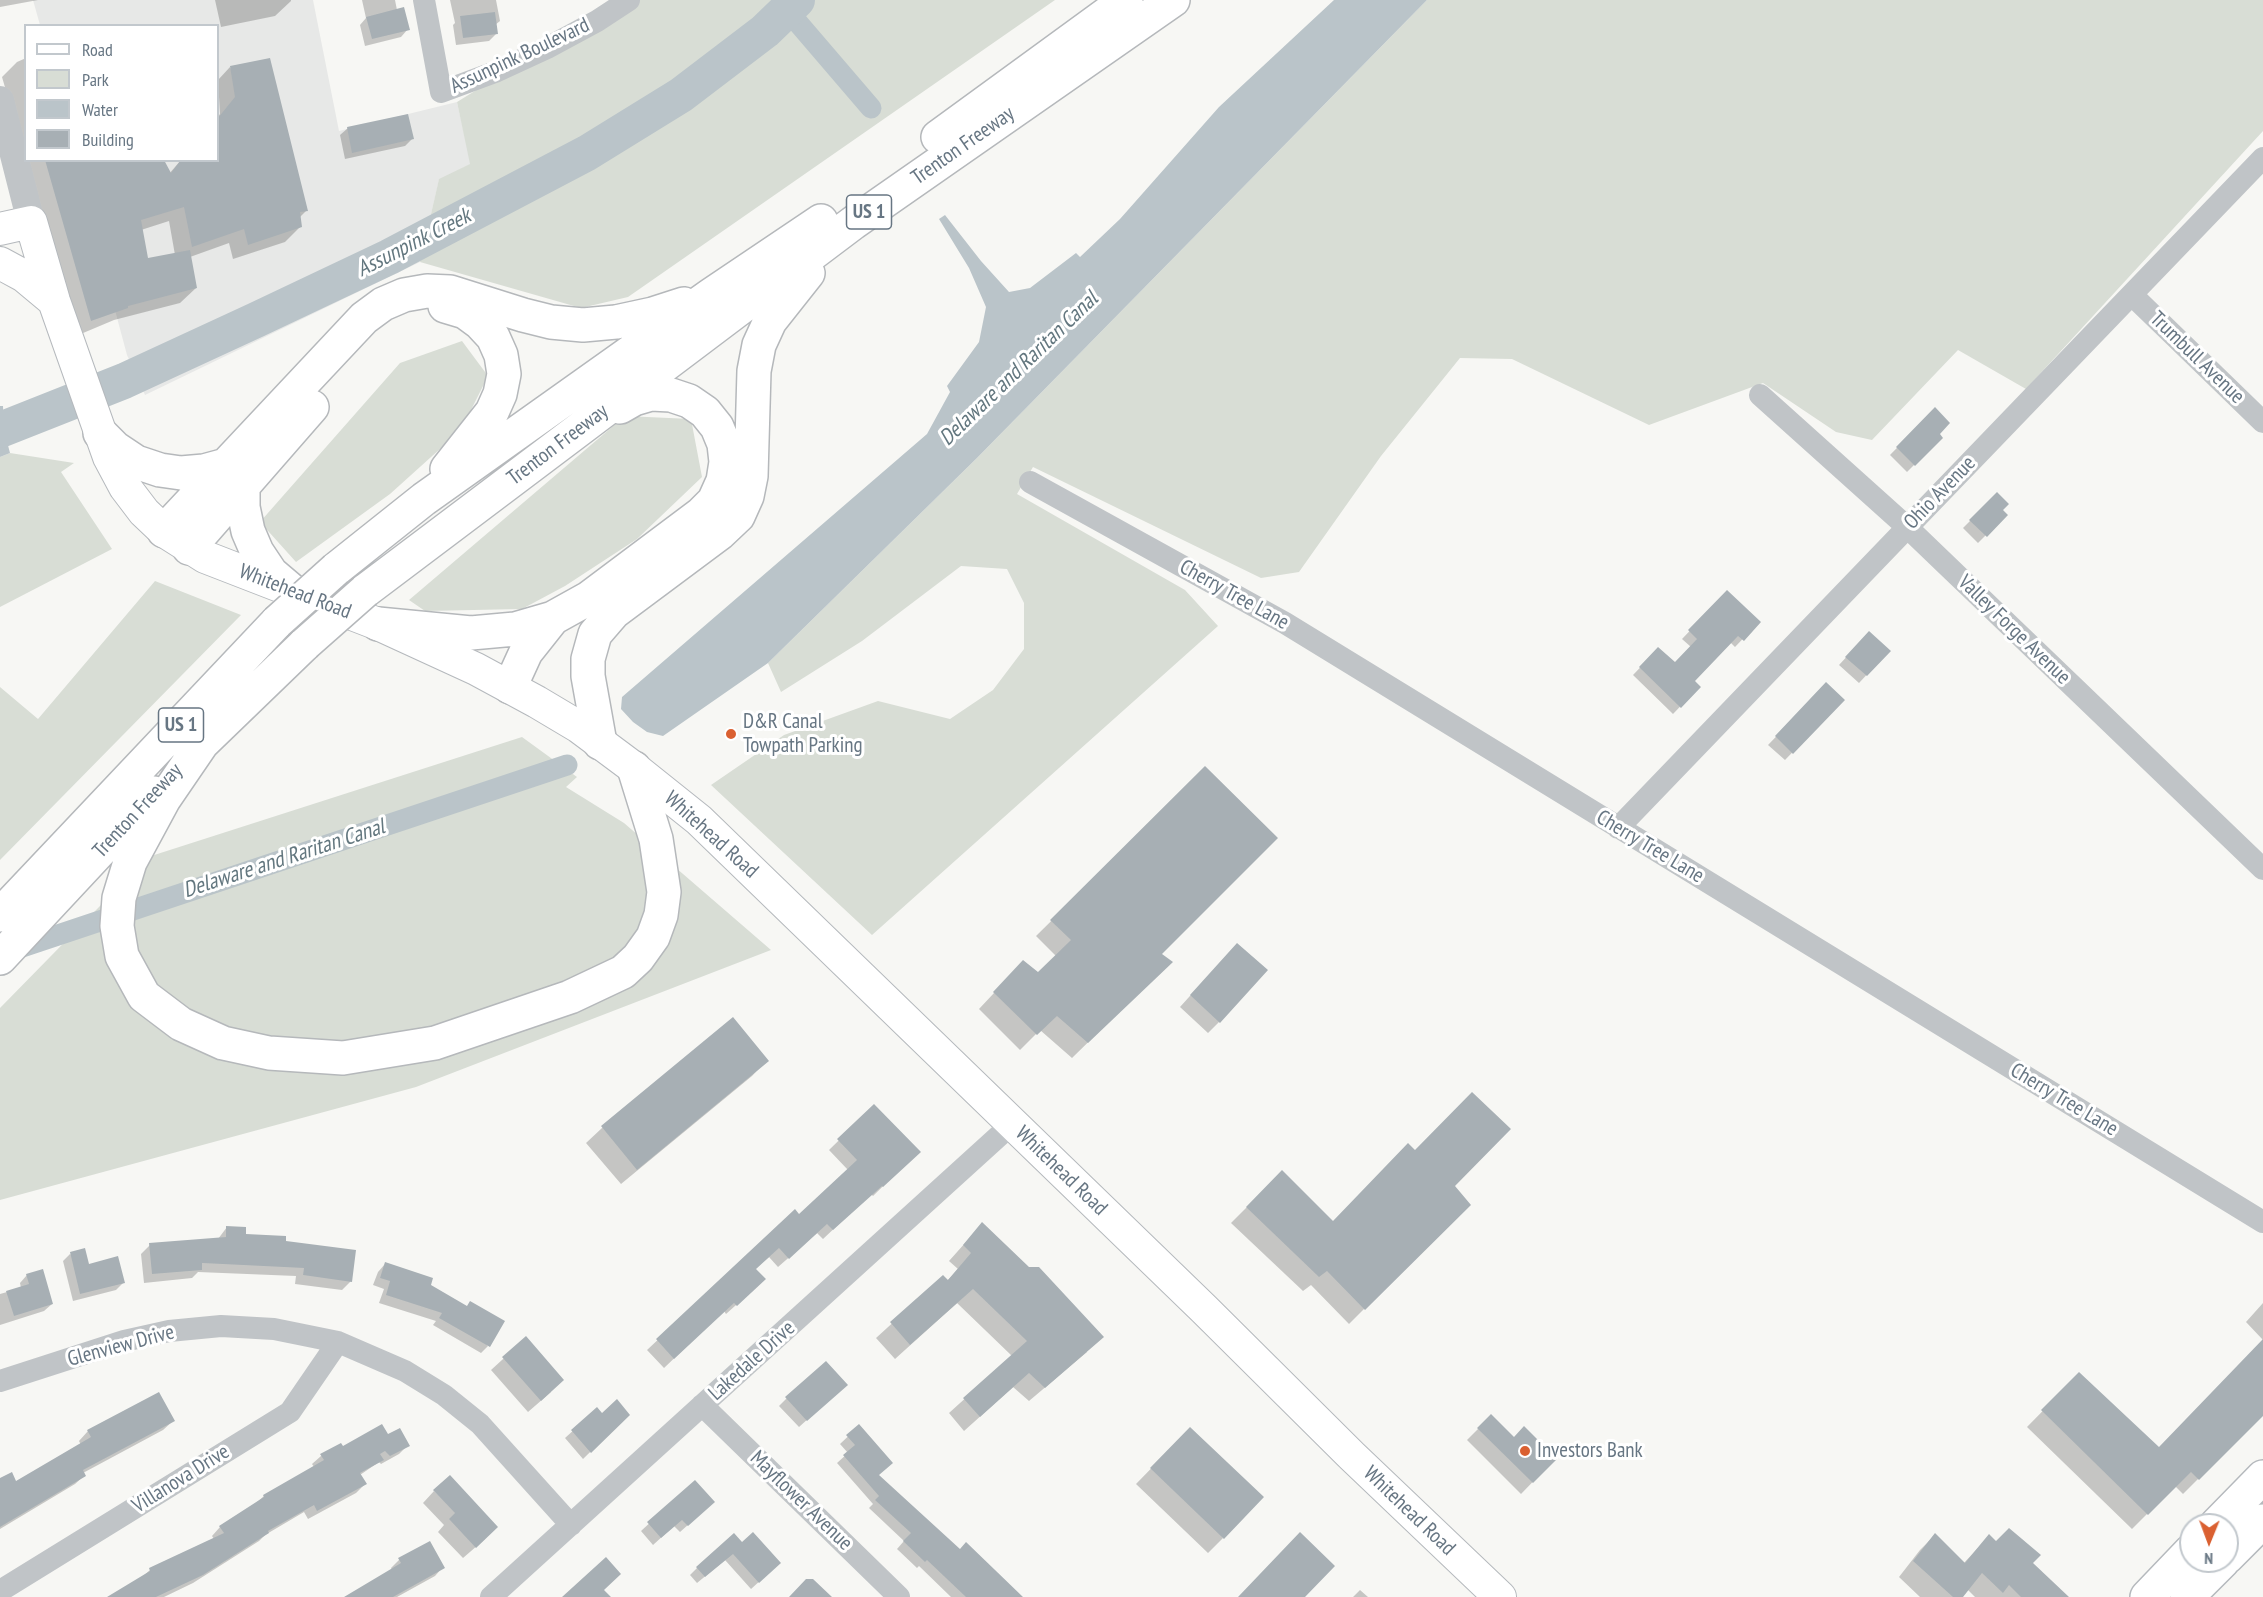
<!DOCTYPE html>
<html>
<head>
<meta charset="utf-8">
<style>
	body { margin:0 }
	#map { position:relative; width:2263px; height:1597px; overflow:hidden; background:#f7f7f4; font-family:"PT Sans Narrow",sans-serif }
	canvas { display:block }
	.legend { position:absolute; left:24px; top:24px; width:195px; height:138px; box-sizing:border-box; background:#fff; border:2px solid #c2c8cd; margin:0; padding:8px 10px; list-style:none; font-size:18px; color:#677683 }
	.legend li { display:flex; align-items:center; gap:12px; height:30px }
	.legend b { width:30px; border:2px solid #c2c8cd }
	.north { position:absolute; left:2179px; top:1513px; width:60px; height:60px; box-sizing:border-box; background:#fff; border:2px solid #c2c8cd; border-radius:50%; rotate:181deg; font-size:16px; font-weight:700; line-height:24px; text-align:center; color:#677683 }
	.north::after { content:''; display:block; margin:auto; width:21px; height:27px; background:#da6031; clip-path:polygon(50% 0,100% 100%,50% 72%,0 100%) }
</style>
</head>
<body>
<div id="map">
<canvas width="2263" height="1597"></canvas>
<ul class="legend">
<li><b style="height:8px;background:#fff"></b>Road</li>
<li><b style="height:16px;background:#d8ddd5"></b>Park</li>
<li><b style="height:16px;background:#bac4c9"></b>Water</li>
<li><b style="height:16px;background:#a7afb4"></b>Building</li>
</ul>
<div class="north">N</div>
</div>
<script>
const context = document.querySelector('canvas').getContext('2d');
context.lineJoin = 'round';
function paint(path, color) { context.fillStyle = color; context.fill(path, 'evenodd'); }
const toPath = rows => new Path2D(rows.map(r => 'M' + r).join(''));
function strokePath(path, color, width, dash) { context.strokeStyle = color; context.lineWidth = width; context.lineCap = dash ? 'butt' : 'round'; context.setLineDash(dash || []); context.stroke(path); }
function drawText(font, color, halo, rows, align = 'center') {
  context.font = font + ' "PT Sans Narrow",sans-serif'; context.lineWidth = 6; context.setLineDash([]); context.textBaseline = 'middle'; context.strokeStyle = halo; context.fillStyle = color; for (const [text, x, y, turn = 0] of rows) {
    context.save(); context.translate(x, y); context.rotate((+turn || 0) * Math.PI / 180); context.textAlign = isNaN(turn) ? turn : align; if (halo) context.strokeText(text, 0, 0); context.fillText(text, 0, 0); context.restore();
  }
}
const built = toPath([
	[33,0,313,0,339,131,457,102,471,164,439,180,420,262,145,395,127,355,75,161,218,160,218,26,40,25]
]);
const green = toPath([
	[622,0,1055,0,628,297,581,308,420,262,439,179,470,164,457,102],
	[1427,0,2263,0,2263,131,2026,389,1958,350,1872,440,1836,432,1763,383,1649,425,1512,359,1460,358,1381,456,1299,572,1261,578,1033,467,1017,494,1185,590,1218,626,872,935,711,785,784,735,878,701,950,719,993,690,1024,649,1024,603,1007,569,961,566,862,641,781,692,768,663,977,458],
	[462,341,488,376,461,430,390,494,296,562,260,522,400,363],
	[625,416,691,419,702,477,637,539,565,586,522,609,425,611,409,600],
	[10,453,74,463,61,472,112,549,0,607,0,457],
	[155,581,241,615,0,860,0,687,38,719],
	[522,737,577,777,566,787,624,823,771,950,416,1087,0,1200,0,1008,148,857]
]);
const water = toPath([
	[1334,0,1427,0,977,458,768,663,663,736,647,732,633,722,621,709,622,697,927,434,950,392,947,386,979,342,986,307,969,268,939,219,945,215,981,261,1009,292,1030,288,1076,253,1080,257,1120,219,1219,107],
	[0,406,3,406,4,430,10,453,0,457]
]);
const shadow = toPath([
	[0,0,38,0,0,7],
	[215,0,291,0,291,1,275,16,221,27],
	[362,0,395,0,397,10,408,29,401,37,365,46,360,25,366,18],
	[450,0,496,0,500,21,495,25,496,34,489,41,456,45,453,25,455,23],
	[26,58,26,160,2,77,17,62],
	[230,67,307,210,299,218,301,226,285,242,233,259,229,243,190,257,196,288,180,303,114,320,76,336,26,160,163,160,169,174,181,160,218,160,218,117,220,114,218,80],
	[169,221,175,255,147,260,141,230],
	[348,128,412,139,405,146,345,159,340,135],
	[1935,409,1937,434,1941,438,1907,472,1890,455],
	[1997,494,2001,510,2006,515,1978,543,1963,528],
	[1727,592,1759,622,1735,647,1730,642,1692,681,1699,687,1673,714,1633,675,1658,649,1674,664,1691,647,1682,639],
	[1862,640,1889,651,1859,683,1839,665],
	[1826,685,1843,700,1785,760,1768,745],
	[1205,769,1155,977,1072,1058,1040,1030,1020,1050,979,1009,1008,978,1039,974,1057,957,1036,936],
	[1226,956,1219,1022,1208,1033,1180,1007],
	[733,1019,767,1060,752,1076,621,1184,586,1143,602,1128],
	[874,1106,918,1152,873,1196,871,1194,823,1239,817,1233,778,1267,769,1257,755,1269,754,1289,726,1314,724,1311,664,1368,647,1350,795,1211,799,1216,848,1170,829,1150],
	[1282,1172,1333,1223,1453,1186,1468,1205,1349,1324,1311,1285,1303,1291,1231,1223],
	[982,1224,1087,1352,1029,1401,1013,1387,964,1431,949,1413,1012,1356,957,1303,895,1359,876,1338,943,1277,947,1281,958,1269,949,1261],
	[227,1227,244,1236,285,1242,351,1281,342,1290,295,1284,296,1276,198,1272,192,1278,144,1283,141,1254,150,1245,218,1239],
	[70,1254,87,1265,124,1282,116,1290,73,1301,63,1261],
	[385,1264,429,1285,488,1346,481,1353,433,1325,436,1321,379,1303,384,1289,373,1285,378,1272],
	[27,1275,52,1304,44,1311,0,1325,0,1294,21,1288,20,1283],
	[2263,1303,2263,1340,2246,1322],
	[525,1339,551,1392,528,1412,491,1370],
	[2263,1341,2263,1414,2183,1494,2175,1486,2132,1529,2027,1427,2079,1374,2159,1449],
	[838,1392,799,1427,779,1406,787,1398],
	[597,1409,602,1415,628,1415,583,1459,565,1438],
	[1491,1416,1514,1439,1555,1459,1521,1494,1467,1440],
	[173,1421,163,1430,83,1473,85,1475,75,1484,0,1529,0,1480,16,1483,81,1445,79,1441,88,1431],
	[859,1426,877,1476,960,1551,1021,1597,951,1597,919,1566,917,1568,897,1549,904,1541,869,1508,873,1504,837,1463,848,1453,840,1444],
	[387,1436,408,1445,399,1454,381,1464,379,1462,360,1475,365,1484,356,1493,308,1519,304,1512,265,1535,259,1541,193,1583,164,1597,110,1597,142,1577,150,1570,214,1539,212,1536,220,1527,256,1503,264,1496,314,1467,312,1464,321,1456],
	[1175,1444,1223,1538,1208,1553,1136,1484],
	[694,1482,706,1509,680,1532,674,1526,653,1545,641,1531],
	[434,1491,485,1539,463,1558,438,1532,444,1525,423,1503],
	[1935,1535,1963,1564,1989,1536,1996,1543,2031,1563,2060,1597,1975,1597,1967,1589,1961,1597,1920,1597,1899,1577,1920,1550],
	[429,1543,443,1567,435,1576,397,1597,347,1597,392,1570,391,1568,399,1560],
	[742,1544,771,1571,751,1589,725,1560,697,1583,690,1575,697,1568],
	[1360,1590,1368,1597,1353,1597]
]);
const canal = toPath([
	[787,10,871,108],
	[13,950,567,765]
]);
const river = toPath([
	[0,430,124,381,256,320,389,257,587,153,681,95,765,31,797,0]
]);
const building = toPath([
	[404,7,410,30,372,39,366,17],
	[495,12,498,34,463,38,460,16],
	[270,58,308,211,300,212,302,227,248,245,244,229,192,247,184,207,141,220,148,258,190,250,197,288,128,306,128,308,91,321,45,160,164,160,171,173,181,160,218,160,218,118,235,97,230,66],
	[408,114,414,139,352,153,347,127],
	[1935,407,1950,423,1940,434,1943,438,1915,466,1896,447],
	[1997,492,2009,504,2003,510,2008,515,1987,537,1969,520],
	[1727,590,1761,622,1744,641,1738,636,1695,681,1701,687,1681,708,1639,667,1658,647,1675,662,1697,639,1688,630],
	[1869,631,1891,651,1867,676,1845,657],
	[1826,682,1845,700,1793,754,1775,736],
	[1205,766,1278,838,1162,954,1173,962,1088,1043,1057,1016,1037,1035,993,992,1023,960,1038,972,1071,940,1050,920],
	[1237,943,1268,970,1220,1023,1190,995],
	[733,1017,769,1061,637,1170,601,1126],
	[1472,1092,1511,1129,1455,1186,1471,1205,1365,1310,1327,1271,1319,1277,1246,1207,1282,1170,1333,1221,1408,1143,1415,1150],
	[874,1104,921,1152,883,1187,882,1186,833,1230,827,1224,789,1259,779,1248,756,1269,766,1279,737,1306,734,1303,674,1359,656,1339,795,1209,799,1214,857,1160,837,1139],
	[982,1222,1029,1267,1039,1267,1104,1337,1045,1388,1029,1373,980,1417,963,1398,1027,1341,973,1289,910,1345,890,1322,943,1275,948,1280,971,1253,963,1245],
	[226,1226,246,1227,246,1234,286,1236,286,1241,356,1250,352,1282,303,1275,304,1268,202,1263,202,1270,152,1274,149,1243,226,1237],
	[85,1248,89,1264,118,1256,125,1283,80,1294,70,1252],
	[385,1262,433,1278,431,1285,467,1306,470,1301,505,1321,490,1347,439,1318,442,1313,386,1295,390,1281,380,1278],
	[43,1269,53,1304,14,1316,6,1291,29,1284,26,1274],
	[526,1336,564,1380,541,1401,502,1357],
	[2263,1339,2263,1416,2199,1480,2191,1472,2148,1515,2041,1410,2079,1372,2159,1447],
	[826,1361,848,1385,807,1421,785,1397],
	[159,1392,175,1421,83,1470,86,1476,0,1527,0,1478,12,1472,16,1481,91,1437,87,1430],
	[617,1399,630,1415,591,1453,571,1430,597,1407,602,1413],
	[1491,1414,1514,1437,1524,1426,1557,1459,1533,1483,1477,1428],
	[382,1424,388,1434,400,1428,410,1446,390,1456,385,1451,380,1454,384,1460,360,1473,367,1484,317,1511,314,1505,268,1531,269,1533,203,1575,156,1597,107,1597,150,1571,149,1568,224,1533,219,1526,264,1497,263,1495,324,1460,320,1454,341,1443,343,1446],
	[859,1424,893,1463,879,1475,960,1549,966,1542,1023,1597,966,1597,927,1560,925,1562,903,1541,911,1533,875,1500,879,1496,843,1455,855,1445,846,1435],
	[1190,1427,1264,1497,1224,1539,1150,1468],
	[450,1475,498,1527,476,1548,449,1519,455,1513,433,1490],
	[695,1480,715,1502,688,1526,682,1520,661,1538,647,1522],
	[2009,1528,2041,1555,2033,1563,2069,1597,2021,1597,2009,1585,2003,1593,1982,1573,1963,1597,1953,1597,1913,1561,1935,1533,1965,1563,1989,1534,1996,1541],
	[753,1532,781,1563,759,1583,733,1554,705,1577,696,1567,734,1533,742,1542],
	[1300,1532,1335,1566,1305,1597,1238,1597],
	[430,1541,445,1568,393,1597,344,1597,401,1563,398,1558],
	[606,1557,621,1574,604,1590,611,1597,562,1597],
	[806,1579,813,1579,832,1597,789,1597]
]);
const minor = toPath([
	[424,0,441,92,495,72,547,48,597,21,629,0],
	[2132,295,2263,422],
	[1760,395,1907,527,2263,869],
	[1030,482,1285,623,2263,1222],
	[1618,828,2263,158],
	[0,1381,124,1341,169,1331,221,1326,274,1329,338,1342,405,1371,444,1395,480,1424,571,1525],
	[702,1405,899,1597],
	[0,1591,290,1412,338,1342],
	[491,1597,1012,1124]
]);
const tertiary = toPath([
	[0,100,31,222]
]);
const secondary = toPath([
	[0,229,31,222,54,301,109,457,125,487,144,512,164,531,205,557,378,624,476,669,537,702,579,727,634,768,699,820,1204,1309,1352,1456,1500,1597],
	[0,263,24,276,54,301]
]);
const primary = toPath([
	[2216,1525,2263,1477],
	[2227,1557,2263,1521],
	[2147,1597,2191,1551],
	[2187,1597,2223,1561]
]);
const motorway = toPath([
	[938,137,1126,0],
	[445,306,465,312,480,323,493,337,501,355,504,374,500,394,492,412,447,469],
	[100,433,115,448,136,462,160,470,181,473,204,471,226,465],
	[243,484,243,507,248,531,257,552,271,573,291,590],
	[164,531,364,318,383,304,404,295,427,291,450,292,523,315,551,322,583,325,616,322,653,314,684,304],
	[189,548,312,407],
	[336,569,424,499,711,295,821,221],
	[365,591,853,223,1173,0],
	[378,624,471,633,515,629,553,618,589,598,701,514,714,501,723,481,726,462,724,444,717,427,705,412,689,401,671,395,651,394,634,399,620,407],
	[510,687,526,652,553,618],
	[205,739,164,799,130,862,119,898,117,926,122,956,144,996,181,1024,223,1043,269,1053,343,1058,435,1043,570,997,623,972,638,958,653,937,661,915,664,892,656,839,634,768],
	[600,743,588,676,588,659,595,634,614,612,720,533,738,516,747,496,751,476,754,371,759,345,770,321,808,273],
	[190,755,305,644],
	[0,915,277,622],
	[0,958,154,793]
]);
const motorwayBridge = toPath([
	[277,622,336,569],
	[305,644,365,591]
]);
const markers = [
	[731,734,6,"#da6031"],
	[1525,1451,6,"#da6031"]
];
const shields = [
	[869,212,45],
	[181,725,45]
];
const shieldNames = [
	["US 1",869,212],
	["US 1",181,725]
];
const streetNames = [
	["Assunpink Boulevard",520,56,-25],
	["Trenton Freeway",963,146,-35],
	["Trumbull Avenue",2197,358,44],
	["Trenton Freeway",558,445,-37],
	["Ohio Avenue",1940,493,-46],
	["Whitehead Road",295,592,21],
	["Cherry Tree Lane",1234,595,29],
	["Valley Forge Avenue",2014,630,44],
	["Trenton Freeway",138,811,-47],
	["Whitehead Road",711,835,42],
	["Cherry Tree Lane",1650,847,31],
	["Cherry Tree Lane",2064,1100,31],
	["Whitehead Road",1061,1171,44],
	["Glenview Drive",121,1346,-15],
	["Lakedale Drive",752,1361,-42],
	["Villanova Drive",181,1479,-32],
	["Mayflower Avenue",801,1501,44],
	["Whitehead Road",1409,1511,44]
];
const poiNames = [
	["D&R Canal",743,722],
	["Towpath Parking",743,746],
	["Investors Bank",1537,1451]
];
const waterNames = [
	["Assunpink Creek",414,243,-27],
	["Delaware and Raritan Canal",1019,369,-44],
	["Delaware and Raritan Canal",284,859,-18]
];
paint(built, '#e7e8e7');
paint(green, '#d8ddd5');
paint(water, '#bac4c9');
paint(shadow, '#0003');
strokePath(canal, '#bac4c9', 21);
strokePath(river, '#bac4c9', 36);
paint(building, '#a7afb4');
strokePath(secondary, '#b5b9bd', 34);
strokePath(primary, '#b5b9bd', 36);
strokePath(motorway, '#b5b8bb', 36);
strokePath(minor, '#c0c4c7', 22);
strokePath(tertiary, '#c0c4c7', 28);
strokePath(secondary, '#fff', 32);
strokePath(primary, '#fff', 33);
strokePath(motorway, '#fff', 33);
strokePath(motorwayBridge, '#b5b8bb', 36, []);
strokePath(motorwayBridge, '#fff', 33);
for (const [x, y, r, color] of markers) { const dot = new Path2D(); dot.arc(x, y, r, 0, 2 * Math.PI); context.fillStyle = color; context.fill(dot); strokePath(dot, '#fff', 2); }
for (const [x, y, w] of shields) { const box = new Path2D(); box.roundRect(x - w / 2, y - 17, w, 34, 4.5); context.fillStyle = '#fff'; context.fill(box); strokePath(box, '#677683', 1.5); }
drawText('bold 20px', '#677683', null, shieldNames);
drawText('21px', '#677683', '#fff', streetNames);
drawText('21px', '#677683', '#fff', poiNames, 'left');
drawText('italic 22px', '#63777f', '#fff', waterNames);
</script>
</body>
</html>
